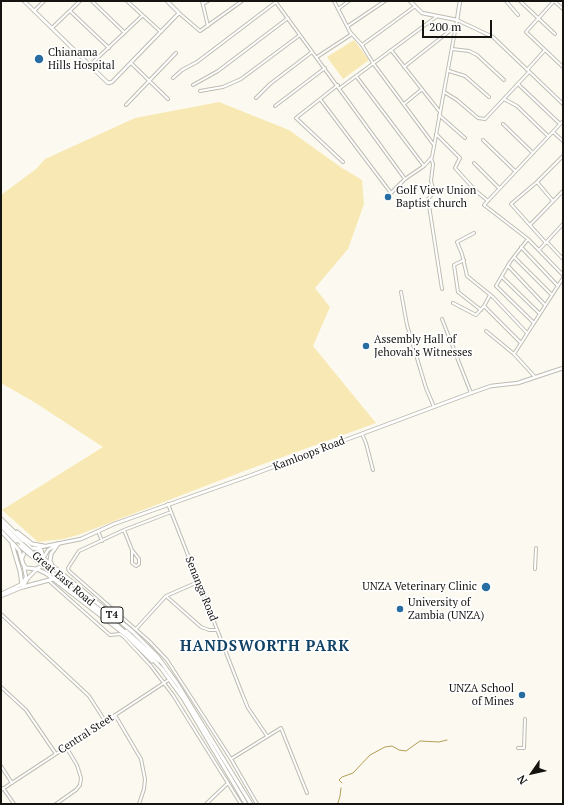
<!DOCTYPE html>
<html>
<head>
<meta charset="utf-8">
<style>
	body { margin:0 }
	#map { position:relative; width:564px; height:805px; overflow:hidden; background:#fcfaf0; font-family:"PT Serif",serif }
	canvas { display:block }
	.frame { position:absolute; inset:0; border:2px solid #151411; pointer-events:none }
	.north { position:absolute; left:512px; top:753px; width:40px; height:40px; -webkit-text-stroke:3px #fff; paint-order:stroke; rotate:236deg; font-size:11px; font-weight:700; line-height:16px; text-align:center; color:#151411 }
	.north::after { content:''; display:block; margin:auto; width:14px; height:18px; background:#151411; clip-path:polygon(50% 0,100% 100%,50% 72%,0 100%) }
	.scale { position:absolute; left:422px; top:20px; width:70px; height:18px; box-sizing:border-box; border:2px solid #151411; border-top:0; padding-left:5px; font-size:12px; line-height:14px; white-space:nowrap; color:#151411; -webkit-text-stroke:3px #fff; paint-order:stroke }
</style>
</head>
<body>
<div id="map">
<canvas width="564" height="805"></canvas>
<div class="frame"></div>
<div class="north">N</div>
<div class="scale">200 m</div>
</div>
<script>
const context = document.querySelector('canvas').getContext('2d');
context.lineJoin = 'round';
function paint(path, color) { context.fillStyle = color; context.fill(path, 'evenodd'); }
const toPath = rows => new Path2D(rows.map(r => 'M' + r).join(''));
function strokePath(path, color, width, dash) { context.strokeStyle = color; context.lineWidth = width; context.lineCap = dash ? 'butt' : 'round'; context.setLineDash(dash || []); context.stroke(path); }
function drawText(font, color, halo, rows, align = 'center') {
  context.font = font + ' "PT Serif",serif'; context.lineWidth = 3.5; context.setLineDash([]); context.textBaseline = 'middle'; context.strokeStyle = halo; context.fillStyle = color; for (const [text, x, y, turn = 0] of rows) {
    context.save(); context.translate(x, y); context.rotate((+turn || 0) * Math.PI / 180); context.textAlign = isNaN(turn) ? turn : align; if (halo) context.strokeText(text, 0, 0); context.fillText(text, 0, 0); context.restore();
  }
}
const green = toPath([
	[354,40,369,60,343,79,327,57],
	[219,102,289,130,342,168,362,180,364,204,348,249,315,288,330,307,313,346,376,423,247,470,78,535,63,539,38,542,2,510,103,447,34,402,1,383,1,195,36,169,45,159,135,118]
]);
const stream = toPath([
	[342,783,339,780,342,777,353,773,370,755,385,747,392,746,399,750,406,751,420,741,439,742,447,740],
	[336,804,338,803,340,796,341,788]
]);
const street = toPath([
	[92,1,124,32],
	[127,1,161,32],
	[202,1,208,26],
	[275,1,405,179],
	[334,1,350,32,362,45,373,63,434,145],
	[506,1,518,15],
	[520,1,555,34],
	[554,1,526,32,563,67],
	[554,1,563,9],
	[203,4,208,1],
	[338,9,349,1],
	[34,11,44,1],
	[70,11,109,48],
	[179,13,200,31,242,1],
	[348,26,385,1],
	[52,28,80,1],
	[362,45,414,7],
	[452,49,469,51,477,55,504,80],
	[391,50,440,112],
	[317,57,352,34],
	[131,63,168,99],
	[90,65,142,16],
	[404,67,456,26],
	[527,70,545,50],
	[449,71,465,76,489,97],
	[356,76,424,166],
	[173,78,182,70,197,62,276,2],
	[518,84,560,124],
	[193,85,218,71,288,18],
	[338,85,296,118,343,162],
	[340,88,436,17],
	[200,91,223,87,241,79,300,35],
	[444,92,457,100,478,118,485,119,529,72],
	[256,98,270,84,312,52],
	[320,99,391,193,405,179,424,166,432,157,457,20,493,37,563,104],
	[504,99,517,106,548,136],
	[404,104,421,90],
	[126,105,176,53],
	[275,106,325,68],
	[439,115,465,138],
	[563,121,484,205,528,239,563,275],
	[503,124,533,153],
	[553,132,563,141],
	[436,134,460,158,455,168,476,191,488,201],
	[483,140,515,171],
	[431,158,433,164,431,181,434,192,428,199,442,289],
	[474,163,499,188],
	[537,182,553,201],
	[530,225,563,191],
	[474,233,457,242,462,254,467,276,493,297,527,333],
	[528,239,510,262,496,286,534,323],
	[547,242,563,259],
	[546,243,511,204,537,182,563,156],
	[521,247,558,286],
	[539,250,563,224],
	[514,257,552,295],
	[464,260,454,265,458,292,481,310],
	[508,266,545,305],
	[502,277,540,314],
	[401,292,407,325,426,388,434,407],
	[453,303,476,315,484,306,521,343],
	[484,306,490,295],
	[442,319,471,393],
	[486,331,514,354,535,377],
	[514,354,563,278],
	[362,434,366,443,373,470],
	[168,504,243,696,248,708,267,736],
	[171,512,124,530,79,551,68,568,69,571,149,641,167,660,231,759,257,804],
	[124,530,132,550,132,563,136,566,139,564,139,559,132,550],
	[98,531,102,541],
	[535,569,536,548],
	[48,580,110,635,120,634,124,637,151,666,173,695,241,804],
	[166,596,201,627,209,630,217,630],
	[1,614,89,696,105,721],
	[136,629,166,596,198,582],
	[1,687,26,710,56,754],
	[115,715,141,759,145,779,144,789,139,804],
	[518,748,524,748,525,719],
	[231,759,281,728,307,793],
	[1,766,12,783],
	[3,788,14,804],
	[1,790,170,679],
	[56,804,76,790,80,785,81,778,77,765,66,747],
	[206,804,228,783]
]);
const secondary = toPath([
	[24,1,108,83,112,82,179,13,167,1],
	[410,1,422,13,457,20,460,1],
	[36,548,81,539,114,524,249,476,471,393,491,386,518,383,563,368],
	[44,557,48,550,56,545],
	[1,594,22,584,26,577,24,567],
	[1,596,23,587,28,578,36,570]
]);
const primary = toPath([
	[1,519,31,548],
	[1,523,22,544],
	[1,526,16,541],
	[1,531,19,550,23,564,26,568,37,569,41,566,44,559,41,550,34,548,25,551,22,558],
	[17,532,32,544,44,546],
	[12,544,20,571,22,585],
	[44,559,133,632,157,656,178,685,251,804],
	[53,567,50,561,51,554,58,544],
	[46,568,118,626,139,645,162,669,183,698,246,804],
	[37,569,47,574,126,635,152,661],
	[23,587,53,579],
	[87,600,108,616],
	[126,631,159,661]
]);
const primaryBridge = toPath([
	[22,544,46,565],
	[20,546,46,568]
]);
const markers = [
	[39,59,5,"#276da2"],
	[388,197,4,"#276da2"],
	[366,346,4,"#276da2"],
	[486,587,5,"#276da2"],
	[400,609,4,"#276da2"],
	[522,695,4,"#276da2"]
];
const shields = [
	[112,615,22]
];
const shieldNames = [
	["T4",112,615]
];
const poiNames = [
	["Chianama",48,53],
	["Hills Hospital",48,66],
	["Golf View Union",396,191],
	["Baptist church",396,204],
	["Assembly Hall of",374,340],
	["Jehovah's Witnesses",374,353],
	["UNZA Veterinary Clinic",477,587,"right"],
	["University of",408,603],
	["Zambia (UNZA)",408,616],
	["UNZA School",514,689,"right"],
	["of Mines",514,702,"right"]
];
const streetNames = [
	["Kamloops Road",309,454,-21],
	["Great East Road",63,579,40],
	["Senanga Road",201,589,68],
	["Central Steet",86,734,-33]
];
const districtNames = [
	["HANDSWORTH PARK",265,647]
];
paint(green, '#f8e9b4');
strokePath(stream, '#b19e57', 1);
strokePath(street, '#bebcb2', 4);
strokePath(secondary, '#bebcb2', 4.5);
strokePath(primary, '#bebcb2', 5);
strokePath(street, '#fff', 2);
strokePath(secondary, '#fff', 2.5);
strokePath(primary, '#fff', 3);
strokePath(primaryBridge, '#bebcb2', 5, []);
strokePath(primaryBridge, '#fff', 3);
for (const [x, y, r, color] of markers) { const dot = new Path2D(); dot.arc(x, y, r, 0, 2 * Math.PI); context.fillStyle = color; context.fill(dot); strokePath(dot, '#fff', 1.5); }
for (const [x, y, w] of shields) { const box = new Path2D(); box.roundRect(x - w / 2, y - 8, w, 16, 3); context.fillStyle = '#fff'; context.fill(box); strokePath(box, '#151411', 1); }
drawText('bold 10px', '#151411', null, shieldNames);
drawText('11px', '#151411', '#fff', poiNames, 'left');
drawText('11px', '#151411', '#fff', streetNames);
context.letterSpacing = '1px';
drawText('bold 15px', '#114266', '#fff', districtNames);
context.letterSpacing = '0px';
</script>
</body>
</html>
